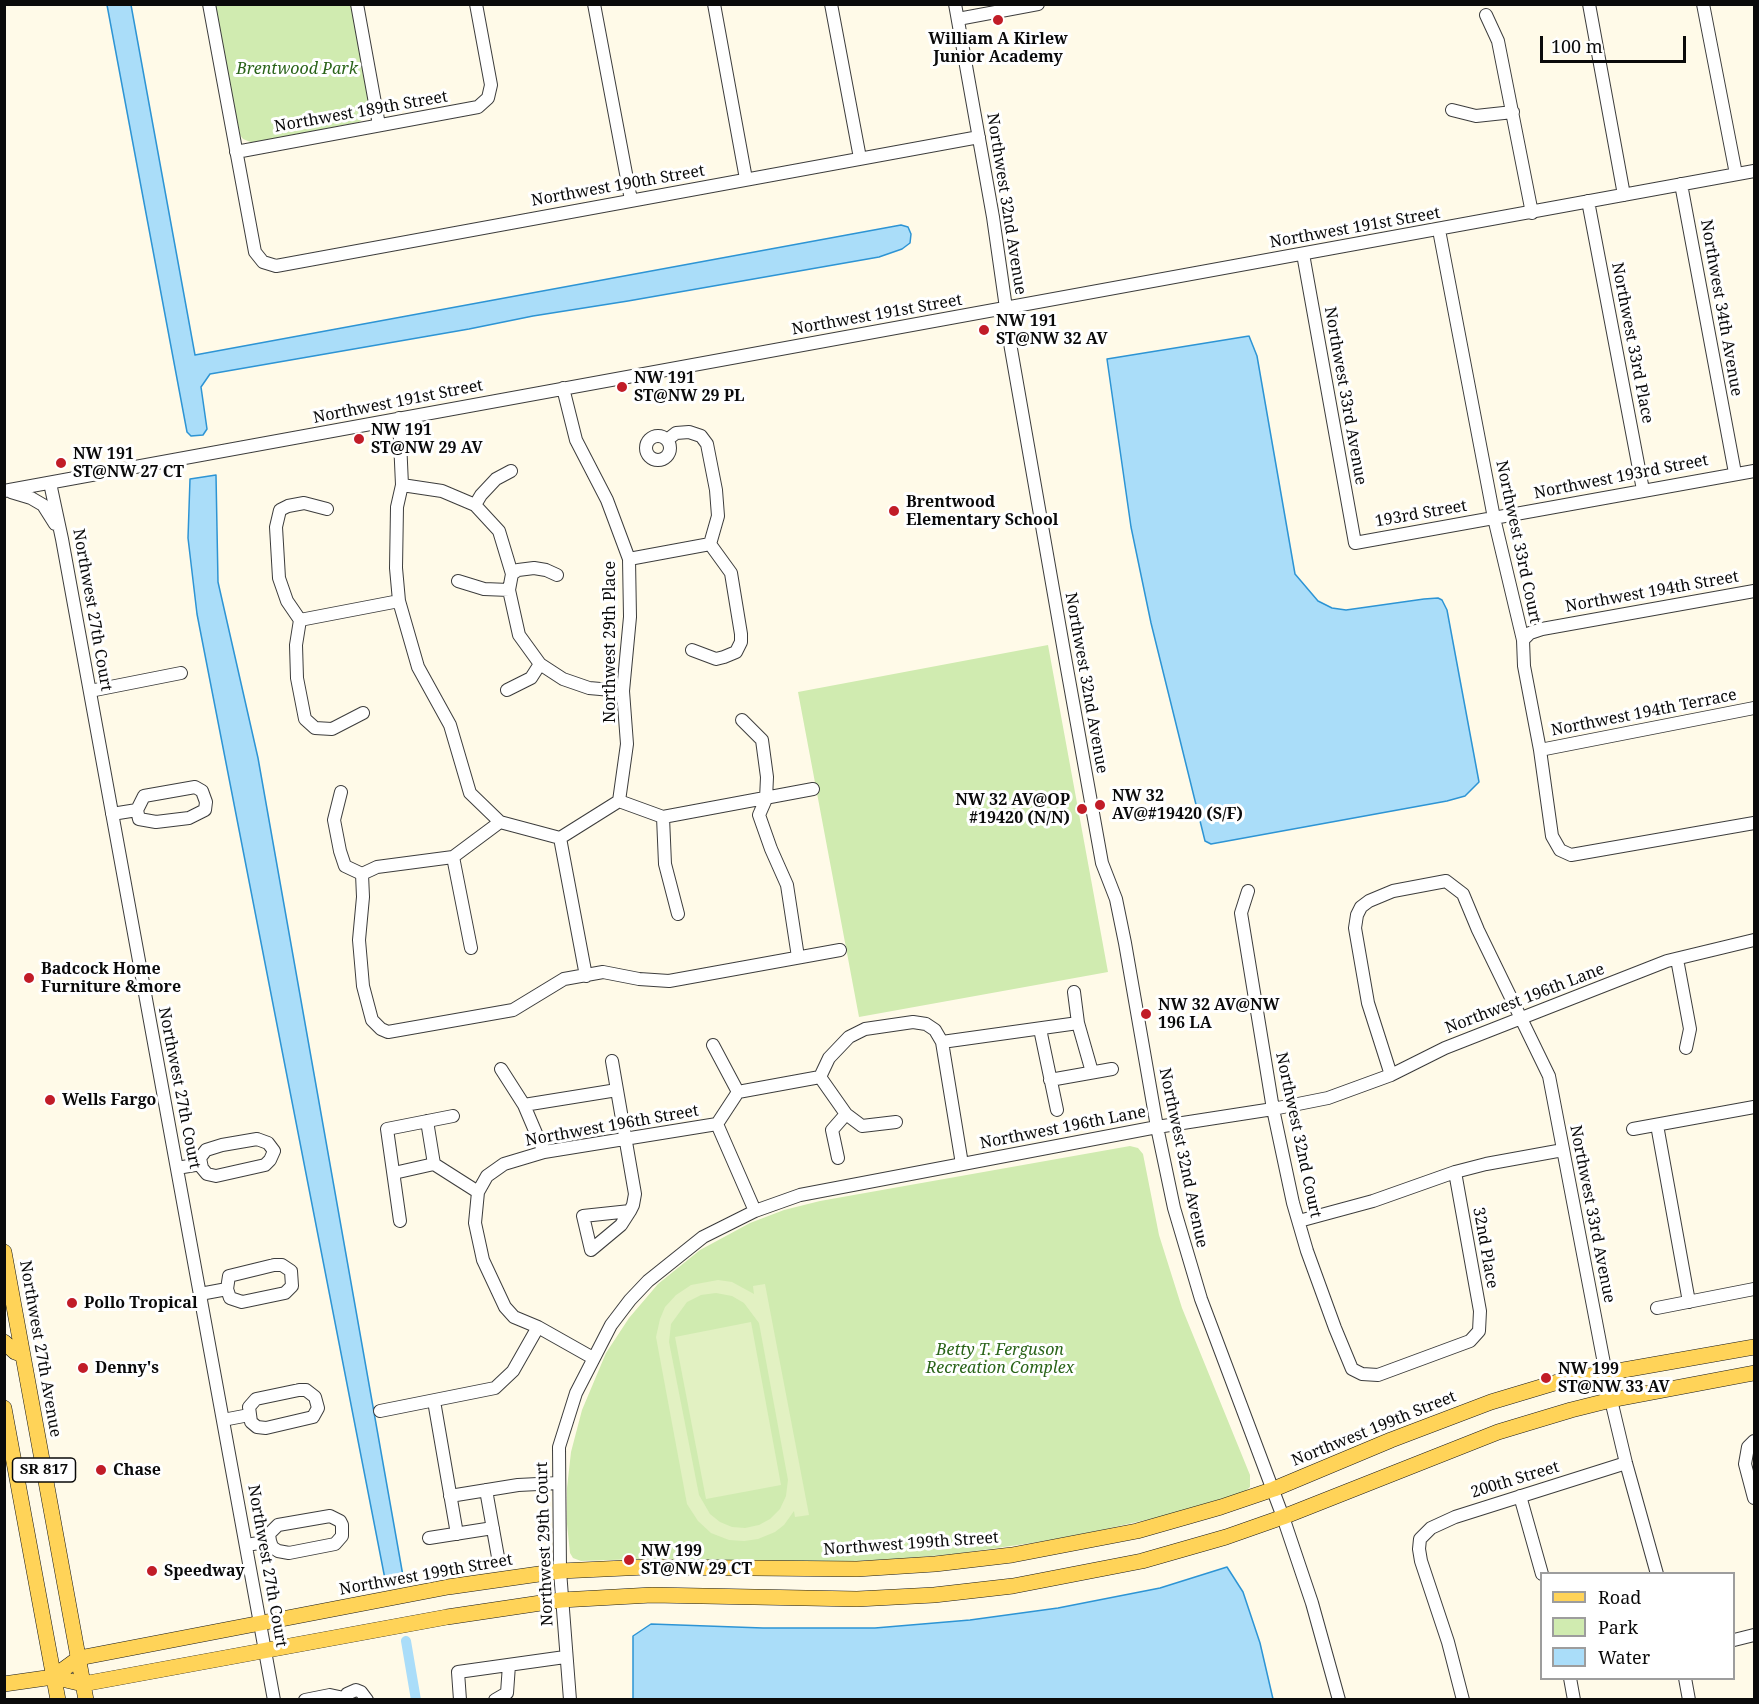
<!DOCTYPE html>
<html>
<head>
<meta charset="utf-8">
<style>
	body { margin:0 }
	#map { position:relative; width:1759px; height:1704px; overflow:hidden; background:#fffae8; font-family:"Noto Serif",serif }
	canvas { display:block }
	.frame { position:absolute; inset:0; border:6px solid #0a0a0a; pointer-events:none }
	.legend { position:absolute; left:1540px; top:1572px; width:195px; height:108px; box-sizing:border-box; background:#fff; border:2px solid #9d9d9d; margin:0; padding:8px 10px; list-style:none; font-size:18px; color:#0a0a0a }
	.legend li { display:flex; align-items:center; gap:12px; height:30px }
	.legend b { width:30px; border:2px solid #9d9d9d }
	.scale { position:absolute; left:1540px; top:36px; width:146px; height:27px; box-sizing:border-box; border:3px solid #0a0a0a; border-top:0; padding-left:8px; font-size:18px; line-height:21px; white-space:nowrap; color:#0a0a0a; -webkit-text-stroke:4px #fff; paint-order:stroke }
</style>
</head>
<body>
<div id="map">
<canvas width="1759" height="1704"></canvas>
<div class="frame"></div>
<ul class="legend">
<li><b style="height:8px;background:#ffd358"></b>Road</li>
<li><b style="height:16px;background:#d0ebb0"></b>Park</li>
<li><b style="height:16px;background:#aaddf9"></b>Water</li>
</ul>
<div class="scale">100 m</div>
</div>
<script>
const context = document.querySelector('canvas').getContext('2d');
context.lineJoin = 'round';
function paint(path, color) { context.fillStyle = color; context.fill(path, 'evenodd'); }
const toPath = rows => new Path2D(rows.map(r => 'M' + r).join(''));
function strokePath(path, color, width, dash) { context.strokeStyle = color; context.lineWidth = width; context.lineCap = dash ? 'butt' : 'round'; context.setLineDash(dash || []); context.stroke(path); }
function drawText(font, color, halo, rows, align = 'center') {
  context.font = font + ' "Noto Serif",serif'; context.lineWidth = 6; context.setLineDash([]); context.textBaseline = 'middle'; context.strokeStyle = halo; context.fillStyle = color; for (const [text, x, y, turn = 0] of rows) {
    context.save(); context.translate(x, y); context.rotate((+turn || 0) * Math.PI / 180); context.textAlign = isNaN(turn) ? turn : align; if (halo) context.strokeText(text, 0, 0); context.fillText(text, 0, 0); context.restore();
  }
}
const green = toPath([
	[215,5,351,5,370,107,369,114,359,122,253,143,243,139,240,135],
	[1048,645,1108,972,859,1017,798,692],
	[1130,1146,1138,1148,1143,1154,1159,1235,1182,1308,1250,1475,1250,1487,1244,1492,1163,1516,1097,1531,1032,1543,954,1554,897,1559,816,1563,640,1559,581,1561,573,1558,570,1553,567,1524,567,1488,571,1452,582,1410,606,1353,629,1318,658,1284,700,1250,750,1223,784,1210,820,1201]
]);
const pitch = toPath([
	[718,1280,732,1282,754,1294,753,1286,765,1284,809,1515,795,1517,794,1511,784,1525,775,1532,758,1539,744,1541,729,1540,711,1533,698,1521,687,1504,656,1337,660,1319,665,1307,676,1295,691,1285],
	[716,1293,732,1296,744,1303,759,1323,788,1480,786,1496,780,1509,770,1519,759,1525,745,1528,732,1527,720,1522,710,1514,699,1495,669,1342,671,1324,687,1302,701,1295],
	[751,1322,781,1485,706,1499,675,1337]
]);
const water = toPath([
	[107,5,131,5,195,355,901,225,908,227,911,234,910,243,902,249,879,257,628,301,533,316,469,329,210,374,201,387,207,429,203,435,191,436,187,432,107,5],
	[1249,336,1257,356,1295,574,1318,601,1332,608,1346,610,1424,599,1438,598,1442,600,1447,610,1479,782,1465,796,1447,801,1211,844,1205,841,1151,623,1131,527,1107,359,1249,336],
	[216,475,218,582,258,758,403,1576,385,1579,197,614,188,538,190,479,216,475],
	[1227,1567,1243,1592,1260,1643,1273,1699,633,1699,633,1636,651,1624,763,1628,875,1628,970,1620,1058,1608,1160,1588,1227,1567]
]);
const canal = toPath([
	[406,1641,416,1700]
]);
const minor = toPath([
	[209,4,255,252,263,262,276,266,979,137],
	[357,4,379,125],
	[594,4,631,200],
	[714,4,746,179],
	[831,4,860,158],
	[955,4,993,217,1006,308,1007,326,1066,663,1102,863,1116,899,1125,943,1157,1127,1174,1208,1201,1299,1283,1517,1312,1603,1339,1700],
	[1589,4,1624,195],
	[1703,4,1736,174],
	[1486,15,1498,41,1532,213],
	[958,19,1038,4],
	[1452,110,1476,116,1513,112],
	[236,152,478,107,488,98,491,85,476,4],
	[1681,184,1735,473],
	[1588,201,1643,490],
	[1439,230,1494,518,1523,640,1524,666,1540,750,1552,836,1560,850,1571,855,1754,823],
	[1303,254,1355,543,1754,471],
	[563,388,576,440,607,500,629,559,630,617,623,691,627,744,619,801],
	[399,418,402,485,397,507,396,568,399,601,418,667,450,725,470,793,500,822],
	'646 448a12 12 0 1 1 24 0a12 12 0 1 1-24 0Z',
	[667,440,676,433,689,432,701,436,707,444,716,490,718,516,710,544,731,573,741,634,741,642,736,652,724,657,716,659,692,650],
	[50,483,62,539,274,1700],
	[402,485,442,491,475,505,499,531,512,574,509,590,519,635,540,664,563,679,589,688,623,691],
	[4,491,1754,171],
	[11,492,31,498,43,505,55,524],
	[475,505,481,495,496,479,511,471],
	[327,509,304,503,288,506,280,510,276,527,279,578,287,601,300,620,296,645,297,678,305,719,315,728,332,729,363,713],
	[629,559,710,544],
	[512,574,518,570,534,568,546,570,557,575],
	[458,581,484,589,509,590],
	[300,620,399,601],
	[1523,640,1530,633,1542,629,1754,591],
	[507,690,531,678,540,664],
	[90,691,181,673],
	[742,720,762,740,767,777,766,799,759,815,771,849,787,885,798,957],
	[1540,750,1754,708],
	[341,792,334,820,340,851,345,866,362,874],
	[112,814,137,810,144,796,195,787,202,791,206,802,205,810,189,818,156,822,139,819,137,810],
	[663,817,665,864,678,914],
	[560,838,586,976],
	[453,857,471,948],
	[362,874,363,897,359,940,363,986,372,1020,381,1029,388,1032,513,1010,564,979,603,972,639,979,669,981,840,950],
	[362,874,377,867,453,857,500,822,560,838,619,801,663,817,813,789],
	[1248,891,1241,913,1273,1109,1293,1203,1307,1251,1335,1328,1352,1369,1362,1374,1378,1375,1470,1341,1479,1331,1480,1311,1455,1172],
	[1677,959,1690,1029,1686,1048],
	[1074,992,1078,1023],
	[1040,1029,1057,1110],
	[942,1042,1078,1023,1092,1072],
	[713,1045,738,1092],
	[612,1061,635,1194,633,1205,630,1211,621,1225,591,1250,583,1216,630,1211],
	[501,1069,524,1105,544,1152],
	[1391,1075,1368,1003,1355,928,1357,915,1361,907,1369,901,1393,891,1446,881,1463,894,1478,930,1549,1076,1611,1400,1626,1463,1657,1574],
	[820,1077,846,1114,862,1126,896,1122],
	[1050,1080,1112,1069],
	[524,1105,617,1090],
	[427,1121,434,1164],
	[717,1124,755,1211],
	[1657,1125,1689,1302],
	[1633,1129,1754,1107],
	[257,1139,268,1143,274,1151,270,1160,265,1165,216,1176,207,1174,202,1168,200,1158,206,1150,222,1145,257,1139],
	[838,1158,832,1130,846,1114],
	[177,1168,201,1164],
	[394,1173,434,1164,478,1192],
	[400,1221,387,1129,453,1116],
	[1299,1221,1373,1201,1455,1172,1486,1164,1563,1150],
	[274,1265,282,1265,291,1271,292,1286,285,1293,242,1302,230,1298,227,1289,229,1276,274,1265],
	[200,1294,227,1289],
	[1657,1308,1754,1289],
	[593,1358,538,1327,514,1317,505,1307,483,1260,475,1223,478,1192,487,1176,504,1164,544,1152,717,1124,738,1092,820,1077,829,1058,849,1037,865,1029,913,1022,926,1024,935,1030,942,1042,962,1164],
	[299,1390,306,1390,315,1397,318,1408,313,1417,266,1428,257,1427,251,1422,249,1407,256,1399,299,1390],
	[434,1401,457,1534],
	[380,1411,495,1388,513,1371,538,1327],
	[223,1420,249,1415],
	[1754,1441,1748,1447,1745,1464,1754,1498],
	[486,1490,498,1557],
	[450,1496,518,1485,558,1483],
	[1520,1496,1542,1574],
	[429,1538,493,1528],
	[247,1545,270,1541,272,1547,278,1551,289,1553,335,1544,342,1536,342,1525,340,1521,330,1516,278,1525,269,1534,270,1541],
	[1734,1640,1754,1635],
	[1570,1678,1574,1700],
	[1685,1678,1689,1700],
	[305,1700,330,1695,344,1698],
	[344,1700,347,1694,356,1690,361,1692,367,1700],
	[460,1700,458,1672,565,1657],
	[495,1700,507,1693,509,1665],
	[570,1700,560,1571,559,1447,576,1393,611,1325,630,1300,648,1281,703,1237,755,1211,800,1195,1157,1127,1273,1109,1328,1098,1391,1075,1445,1048,1667,961,1754,940],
	[1463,1700,1448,1642,1421,1561,1419,1549,1420,1539,1431,1528,1455,1517,1626,1463]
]);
const major = toPath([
	[4,1252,86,1700],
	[4,1342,15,1352,23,1355],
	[4,1408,58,1700],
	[53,1677,79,1658,448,1587,560,1571,647,1567,857,1569,935,1564,1012,1555,1137,1531,1221,1507,1274,1489,1391,1440,1491,1402,1561,1381,1754,1347],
	[4,1684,53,1677,83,1684,447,1617,561,1600,652,1595,857,1599,934,1595,1013,1586,1142,1561,1226,1537,1283,1517,1498,1432,1571,1410,1611,1400,1754,1373]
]);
const markers = [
	[998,20,6,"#c11c27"],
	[984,330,6,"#c11c27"],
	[622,387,6,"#c11c27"],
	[359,439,6,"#c11c27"],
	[61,463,6,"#c11c27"],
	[894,511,6,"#c11c27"],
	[1100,805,6,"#c11c27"],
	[1082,809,6,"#c11c27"],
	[29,978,6,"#c11c27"],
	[1146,1014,6,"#c11c27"],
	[50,1100,6,"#c11c27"],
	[72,1303,6,"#c11c27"],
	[83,1368,6,"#c11c27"],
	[1546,1378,6,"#c11c27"],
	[101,1470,6,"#c11c27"],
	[629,1560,6,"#c11c27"],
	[152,1571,6,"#c11c27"]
];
const shields = [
	[44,1470,63]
];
const shieldNames = [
	["SR 817",44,1470]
];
const poiNames = [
	["William A Kirlew",998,39,"center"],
	["Junior Academy",998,57,"center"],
	["NW 191",996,321],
	["ST@NW 32 AV",996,339],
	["NW 191",634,378],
	["ST@NW 29 PL",634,396],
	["NW 191",371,430],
	["ST@NW 29 AV",371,448],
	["NW 191",73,454],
	["ST@NW 27 CT",73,472],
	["Brentwood",906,502],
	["Elementary School",906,520],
	["NW 32",1112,796],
	["AV@#19420 (S/F)",1112,814],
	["NW 32 AV@OP",1070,800,"right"],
	["#19420 (N/N)",1070,818,"right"],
	["Badcock Home",41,969],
	["Furniture &more",41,987],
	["NW 32 AV@NW",1158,1005],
	["196 LA",1158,1023],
	["Wells Fargo",62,1100],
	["Pollo Tropical",84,1303],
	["Denny's",95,1368],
	["NW 199",1558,1369],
	["ST@NW 33 AV",1558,1387],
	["Chase",113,1470],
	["NW 199",641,1551],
	["ST@NW 29 CT",641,1569],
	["Speedway",164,1571]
];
const parkNames = [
	["Brentwood Park",297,69],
	["Betty T. Ferguson",1000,1350],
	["Recreation Complex",1000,1368]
];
const streetNames = [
	["Northwest 189th Street",361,112,-10],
	["Northwest 190th Street",618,186,-10],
	["Northwest 32nd Avenue",1006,204,81],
	["Northwest 191st Street",1355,228,-10],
	["Northwest 34th Avenue",1721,308,80],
	["Northwest 191st Street",877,315,-10],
	["Northwest 33rd Place",1632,343,79],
	["Northwest 33rd Avenue",1345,396,80],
	["Northwest 191st Street",398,402,-11],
	["Northwest 193rd Street",1621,477,-11],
	["193rd Street",1421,514,-10],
	["Northwest 33rd Court",1518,542,78],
	["Northwest 194th Street",1652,592,-10],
	["Northwest 27th Court",92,610,80],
	["Northwest 29th Place",610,642,-90],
	["Northwest 32nd Avenue",1086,683,80],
	["Northwest 194th Terrace",1644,713,-11],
	["Northwest 196th Lane",1525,999,-21],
	["Northwest 27th Court",179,1088,79],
	["Northwest 196th Street",612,1126,-10],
	["Northwest 196th Lane",1063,1128,-11],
	["Northwest 32nd Court",1298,1135,78],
	["Northwest 32nd Avenue",1183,1158,78],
	["Northwest 33rd Avenue",1592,1214,79],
	["32nd Place",1485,1248,80],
	["Northwest 27th Avenue",40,1349,80],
	["Northwest 199th Street",1374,1429,-22],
	["200th Street",1515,1480,-17],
	["Northwest 29th Court",545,1544,-92],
	["Northwest 199th Street",911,1544,-4],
	["Northwest 27th Court",267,1566,80],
	["Northwest 199th Street",426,1575,-10]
];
paint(green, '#d0ebb0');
paint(pitch, '#e2f1c2');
paint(water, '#aaddf9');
strokePath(water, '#2d94d4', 1.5);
strokePath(canal, '#aaddf9', 10);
strokePath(minor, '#3d3d3d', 14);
strokePath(major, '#1b1b1b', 16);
strokePath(minor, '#fff', 12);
strokePath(major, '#ffd358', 15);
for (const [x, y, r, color] of markers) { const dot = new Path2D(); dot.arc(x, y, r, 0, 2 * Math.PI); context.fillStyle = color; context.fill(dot); strokePath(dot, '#fff', 2); }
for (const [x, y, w] of shields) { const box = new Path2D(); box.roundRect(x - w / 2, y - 12, w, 24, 4.5); context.fillStyle = '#fff'; context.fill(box); strokePath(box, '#0a0a0a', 1.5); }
drawText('bold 15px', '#0a0a0a', null, shieldNames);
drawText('bold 16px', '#0a0a0a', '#fff', poiNames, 'left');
drawText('italic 16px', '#2a6419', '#fff', parkNames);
drawText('16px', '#0a0a0a', '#fff', streetNames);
</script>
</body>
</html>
